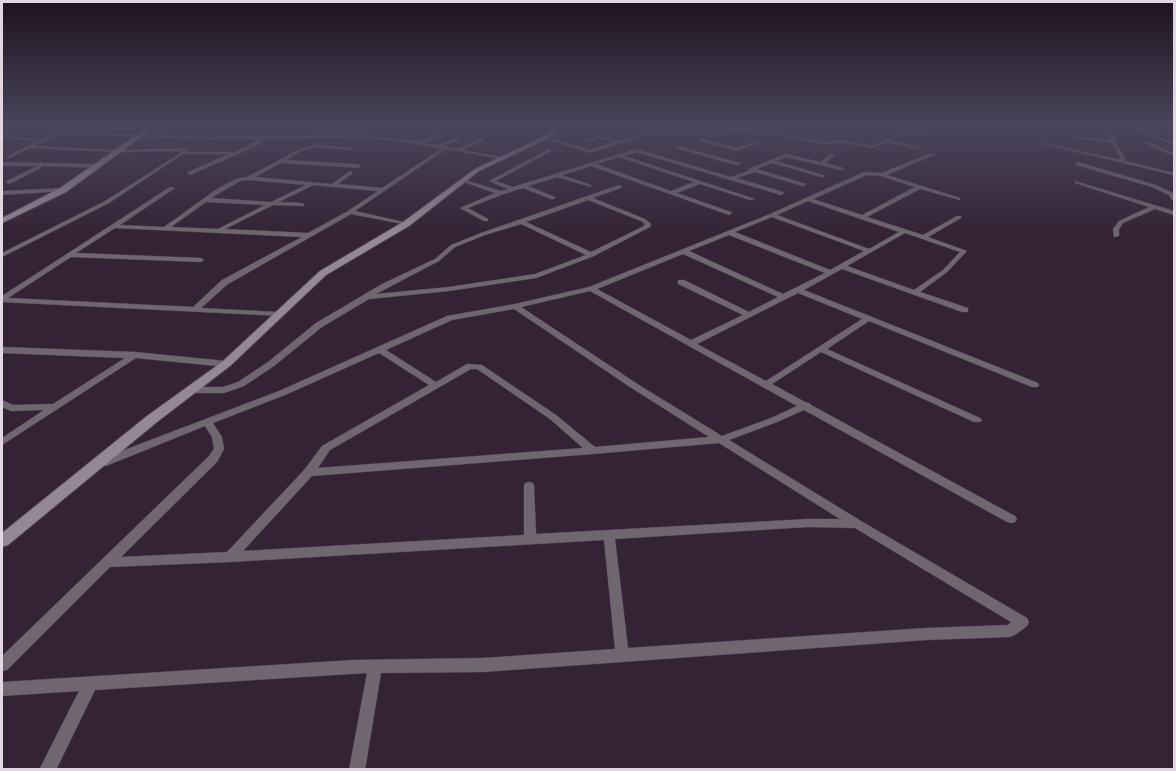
<!DOCTYPE html>
<html>
<head>
<meta charset="utf-8">
<style>
	body { margin:0 }
	#map { position:relative; width:1176px; height:771px; overflow:hidden; background:#342335; font-family:Jost,sans-serif }
	canvas { display:block }
	.frame { position:absolute; inset:0; border:3px solid #e2d6e2; pointer-events:none }
</style>
</head>
<body>
<div id="map">
<canvas width="1176" height="771"></canvas>
<div class="frame"></div>
</div>
<script>
const context = document.querySelector('canvas').getContext('2d');
context.lineJoin = 'round';
const toPath = rows => new Path2D(rows.map(r => 'M' + r).join(''));
function strokePath(path, color, width, dash) { context.strokeStyle = color; context.lineWidth = width; context.lineCap = dash ? 'butt' : 'round'; context.setLineDash(dash || []); context.stroke(path); }
function paint(path, color) { context.fillStyle = color; context.fill(path, 'evenodd'); }
const stream = toPath([
	[866,127,909,133,937,131,943,127]
]);
const street = toPath([
	[1137,128,1174,143,1174,145,1137,130,1137,128],
	[732,129,749,129,825,142,842,140,871,146,887,140,921,148,919,149,887,142,871,148,842,142,825,144,749,131,732,131,712,136,649,134,590,153,543,138,547,137,590,150,615,142,599,138,584,143,582,142,599,136,620,141,654,130,656,132,712,134,732,129],
	[57,132,205,137,359,135,417,141,440,134,442,136,423,143,438,145,457,138,459,140,443,146,457,149,481,138,483,140,463,150,504,158,502,159,446,149,355,211,408,223,408,225,351,214,228,284,201,308,278,312,281,312,282,314,281,316,2,302,2,296,170,187,175,188,120,225,164,227,217,189,236,179,247,177,302,148,317,145,351,148,353,149,351,150,317,147,303,150,286,160,358,164,361,166,358,168,281,163,255,177,332,184,350,171,352,172,352,174,338,184,382,188,441,149,401,141,359,137,265,139,256,146,190,175,188,174,188,172,228,154,183,154,109,203,2,257,2,253,105,201,176,156,182,151,117,152,29,148,10,158,6,157,37,141,2,137,2,135,40,140,57,132],
	[58,134,205,139,259,139,252,144,232,153,230,152,186,152,188,149,186,148,117,150,34,146,58,134],
	[249,180,306,185,271,202,211,198,240,181,249,180],
	[313,185,378,191,348,211,308,233,225,229,273,205,304,206,304,204,302,203,279,202,313,185],
	[206,202,207,202,265,205,218,229,171,227,206,202],
	[115,228,302,237,222,280,193,307,8,298,71,257,201,262,204,260,201,258,76,253,115,228],
	[1171,132,1174,132,1174,134,1171,134,1171,132],
	[1108,134,1112,135,1126,161,1174,173,1174,175,1043,144,1045,143,1121,160,1112,143,1069,137,1071,136,1111,140,1108,134],
	[701,139,737,148,756,141,760,142,737,151,699,141,701,139],
	[1146,141,1174,153,1174,156,1144,143,1146,141],
	[678,146,740,163,741,164,736,165,676,148,676,146,678,146],
	[549,149,551,149,551,151,496,181,513,187,636,149,731,177,748,171,748,169,786,154,821,162,830,154,834,154,834,156,825,163,844,168,841,170,786,157,776,161,826,176,821,177,772,163,757,169,806,184,803,186,755,172,737,178,783,192,784,193,781,195,636,152,624,156,755,199,750,200,700,184,677,193,731,212,732,213,729,215,591,166,562,175,591,185,591,187,557,177,528,186,555,197,555,199,551,199,523,188,501,195,468,208,488,219,488,221,484,221,460,208,495,193,461,181,461,179,501,191,508,189,489,181,549,149],
	[619,157,694,182,671,191,596,164,619,157],
	[932,153,936,154,887,175,960,198,960,200,920,189,867,217,923,235,957,216,961,216,961,218,928,237,967,251,947,272,920,292,968,308,968,312,962,312,842,269,804,290,1038,383,1039,385,1038,387,1032,387,869,321,827,349,980,418,982,420,980,422,974,422,821,352,772,384,805,402,809,403,811,405,1015,516,1017,519,1015,522,1011,523,1007,522,804,410,777,422,729,440,861,521,1027,618,1029,622,1027,626,1015,635,1010,637,926,640,483,672,381,673,365,770,349,770,367,673,95,690,56,770,39,770,79,691,2,696,2,682,353,660,483,658,615,649,604,540,230,562,110,567,7,670,2,671,2,656,209,456,214,449,212,437,205,426,106,466,98,466,97,463,98,460,279,391,447,316,515,304,589,287,770,214,864,172,881,173,932,153],
	[867,175,881,176,915,187,862,215,813,199,867,175],
	[808,201,899,232,869,249,777,215,808,201],
	[772,217,864,251,830,270,735,232,772,217],
	[905,233,960,252,943,270,914,290,847,266,905,233],
	[729,235,825,273,783,294,689,251,729,235],
	[683,254,778,297,749,312,684,280,678,280,678,284,743,315,691,340,597,289,683,254],
	[590,291,797,406,771,418,722,436,639,385,521,307,590,291],
	[798,293,862,319,766,381,697,344,798,293],
	[514,309,633,389,709,437,595,447,556,415,482,365,467,364,436,382,386,350,452,320,514,309],
	[379,353,429,385,322,446,305,469,227,552,121,557,217,462,224,449,222,437,213,423,285,395,379,353],
	[471,369,477,369,550,419,583,448,318,468,330,450,471,369],
	[719,443,840,519,808,519,536,534,534,486,533,483,529,482,525,483,524,486,524,535,243,551,312,476,593,454,719,443],
	[808,527,855,528,1011,622,1008,625,926,628,628,648,615,539,808,527],
	[2,162,97,164,100,166,97,168,41,166,41,168,9,184,6,182,7,181,37,166,2,166,2,162],
	[1078,162,1156,185,1173,193,1174,201,1172,200,1169,195,1152,187,1076,165,1075,164,1078,162],
	[1075,181,1174,211,1174,215,1155,209,1123,223,1119,229,1119,236,1114,237,1113,229,1119,221,1149,207,1075,183,1075,181],
	[619,185,621,186,621,188,593,198,645,219,651,224,650,227,594,256,536,278,449,291,369,299,322,327,274,366,244,386,224,393,191,393,186,390,191,387,223,387,238,382,268,362,316,323,382,284,435,259,451,245,481,233,619,185],
	[588,200,641,221,645,224,644,226,591,252,526,222,588,200],
	[521,224,586,255,535,274,449,287,376,294,439,261,455,247,485,235,521,224],
	[63,188,66,190,65,191,2,195,2,191,63,188],
	[2,347,135,352,226,361,230,364,226,367,136,358,2,445,2,438,44,410,11,411,2,407,2,400,13,405,53,404,125,358,2,353,2,347]
]);
const secondary = toPath([
	[148,127,155,127,66,192,2,223,2,218,60,188,148,127],
	[554,128,557,130,547,139,479,171,409,226,326,275,230,366,157,422,8,545,2,547,2,533,147,416,222,362,320,271,403,222,475,169,543,137,554,128]
]);
strokePath(stream, '#5f4162', 1.5);
strokePath(street, '#504051', 1);
strokePath(secondary, '#504051', 2);
paint(street, '#6f666f');
paint(secondary, '#958896');
const sky = context.createLinearGradient(0, 0, 0, 235);
sky.addColorStop(0, '#1d131d');
sky.addColorStop(0.54, '#4a455c');
sky.addColorStop(1, '#4a455c00');
context.fillStyle = sky;
context.fillRect(0, 0, 1176, 235);
</script>
</body>
</html>
